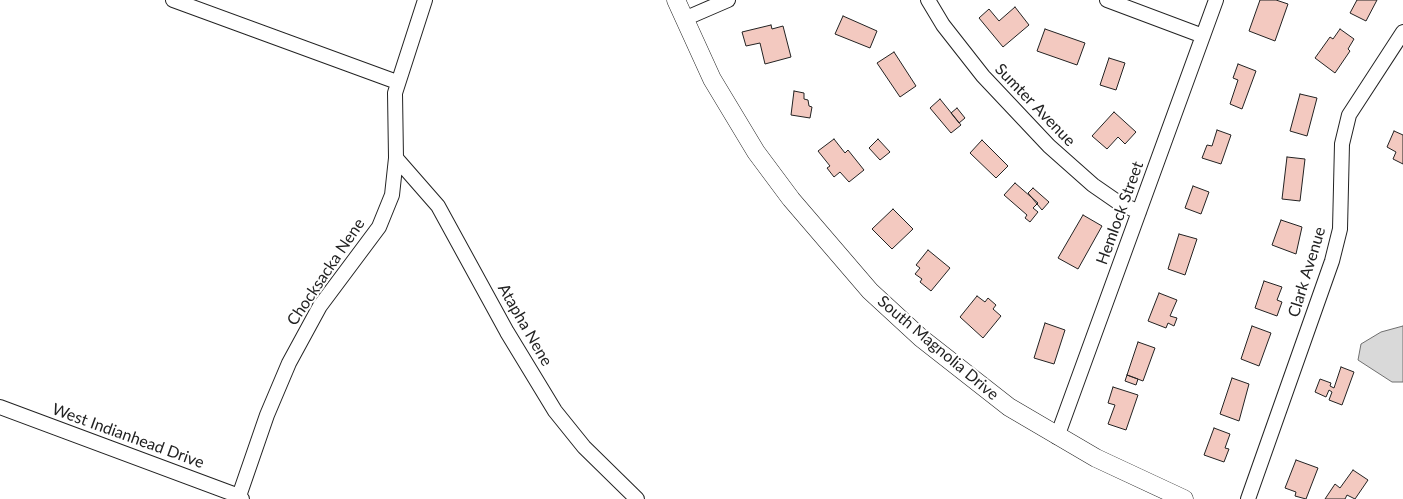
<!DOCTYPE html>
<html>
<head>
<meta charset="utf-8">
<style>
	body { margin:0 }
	canvas { display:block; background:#fff }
</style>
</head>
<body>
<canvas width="1403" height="499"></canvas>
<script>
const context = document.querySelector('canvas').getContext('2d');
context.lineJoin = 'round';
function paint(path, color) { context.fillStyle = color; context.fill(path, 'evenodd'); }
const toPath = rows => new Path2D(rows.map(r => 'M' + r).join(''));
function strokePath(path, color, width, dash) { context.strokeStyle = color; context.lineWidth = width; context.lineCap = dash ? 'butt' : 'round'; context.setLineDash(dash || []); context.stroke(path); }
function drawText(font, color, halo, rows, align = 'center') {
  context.font = font + ' Lato,sans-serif'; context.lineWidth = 4; context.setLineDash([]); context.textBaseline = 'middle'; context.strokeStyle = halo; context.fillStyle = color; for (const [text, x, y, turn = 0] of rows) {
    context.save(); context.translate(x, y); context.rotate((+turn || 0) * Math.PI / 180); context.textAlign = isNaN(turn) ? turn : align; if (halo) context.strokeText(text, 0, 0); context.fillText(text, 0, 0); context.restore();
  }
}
const water = toPath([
	[1403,326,1403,382,1392,382,1358,360,1361,344,1381,332,1403,326]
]);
const building = toPath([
	[1260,0,1276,0,1288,4,1275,41,1249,31,1260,0],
	[1357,0,1377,0,1366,21,1350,13,1357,0],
	[1015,7,1029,25,1003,47,979,18,989,9,999,21,1015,7],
	[843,16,877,31,870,48,835,34,843,16],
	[771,25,772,29,783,26,791,57,765,64,760,43,746,46,742,32,771,25],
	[1045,29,1085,43,1077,65,1037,51,1045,29],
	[1340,29,1354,39,1348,49,1350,51,1335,73,1315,58,1330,37,1333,39,1340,29],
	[894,52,916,86,900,97,877,63,894,52],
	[1109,58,1125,63,1116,90,1100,85,1109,58],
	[1238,64,1256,71,1242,109,1230,104,1238,80,1233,78,1238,64],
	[794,91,804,93,804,99,808,100,809,106,812,107,810,118,791,115,794,91],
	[1300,94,1317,98,1307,136,1290,131,1300,94],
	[940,99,961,125,951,133,930,108,940,99],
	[957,108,965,118,959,123,951,113,957,108],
	[1114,112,1136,132,1125,144,1118,137,1107,149,1092,136,1114,112],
	[1217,130,1231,135,1221,164,1202,158,1207,145,1212,146,1217,130],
	[1394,131,1403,135,1403,164,1393,159,1396,152,1387,147,1394,131],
	[834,139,845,153,848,150,864,170,849,182,840,172,834,177,827,168,830,166,818,151,834,139],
	[878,139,890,152,880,160,869,148,878,139],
	[982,140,1008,166,996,178,970,153,982,140],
	[1287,157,1305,159,1300,201,1282,199,1287,157],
	[1015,183,1038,203,1033,208,1038,212,1030,222,1025,218,1027,215,1004,195,1015,183],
	[1193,186,1209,192,1201,214,1185,208,1193,186],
	[1033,188,1049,202,1042,210,1028,193,1033,188],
	[893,209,913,229,892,249,872,229,893,209],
	[1083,215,1102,226,1078,269,1058,258,1083,215],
	[1281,220,1302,227,1296,254,1272,245,1281,220],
	[1179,234,1197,239,1185,275,1168,269,1179,234],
	[928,250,950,268,931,291,920,282,922,279,915,274,920,268,916,265,928,250],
	[1264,281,1282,287,1277,300,1282,302,1277,316,1255,308,1264,281],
	[1159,293,1177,300,1170,316,1177,318,1174,326,1168,323,1166,328,1148,321,1159,293],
	[977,296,985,302,988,298,996,305,993,309,1001,316,983,338,960,317,977,296],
	[1045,323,1065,330,1054,364,1034,358,1045,323],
	[1252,326,1271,333,1259,366,1241,359,1252,326],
	[1138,342,1155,348,1143,381,1127,375,1138,342],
	[1341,367,1354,372,1342,405,1329,400,1332,392,1329,390,1326,397,1315,392,1320,379,1331,383,1330,386,1334,388,1341,367],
	[1127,375,1138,379,1136,385,1125,381,1127,375],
	[1232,378,1249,384,1239,421,1220,414,1232,378],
	[1113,387,1138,395,1126,430,1108,424,1115,405,1108,403,1113,387],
	[1214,428,1230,434,1225,448,1229,449,1224,462,1204,455,1214,428],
	[1296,460,1318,468,1306,499,1295,496,1296,492,1285,488,1296,460],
	[1353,470,1368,480,1355,499,1347,495,1345,499,1325,499,1335,484,1340,488,1353,470]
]);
const minor = toPath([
	[173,0,397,82],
	[928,0,943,25,983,76,1049,146,1093,185,1119,203,1139,212],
	[1107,0,1203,36],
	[684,19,728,0],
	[396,158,438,206,507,332,555,411,584,447,637,499],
	[0,407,239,496,242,499],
	[1057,437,1216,0],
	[238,499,267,415,289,363,320,306,379,227,392,195,396,158,395,93,425,0],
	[1248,499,1332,261,1340,229,1342,144,1349,115,1403,32]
]);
const major = toPath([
	[676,0,712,79,756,152,791,199,870,291,921,338,1009,407,1096,458,1184,499]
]);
const streetNames = [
	["Sumter Avenue",1035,105,46],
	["Hemlock Street",1120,213,-70],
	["Chocksacka Nene",326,272,-56],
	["Clark Avenue",1307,272,-73],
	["Atapha Nene",525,325,60],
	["South Magnolia Drive",938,348,40],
	["West Indianhead Drive",128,436,20]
];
paint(water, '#d9d9d9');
strokePath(water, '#6f6f6f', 1);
paint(building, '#f3c9c0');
strokePath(building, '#222', 1);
strokePath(minor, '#222', 16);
strokePath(major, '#222', 19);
strokePath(minor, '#fff', 14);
strokePath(major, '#fff', 18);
drawText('16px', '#222', '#fff', streetNames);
</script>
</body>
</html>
